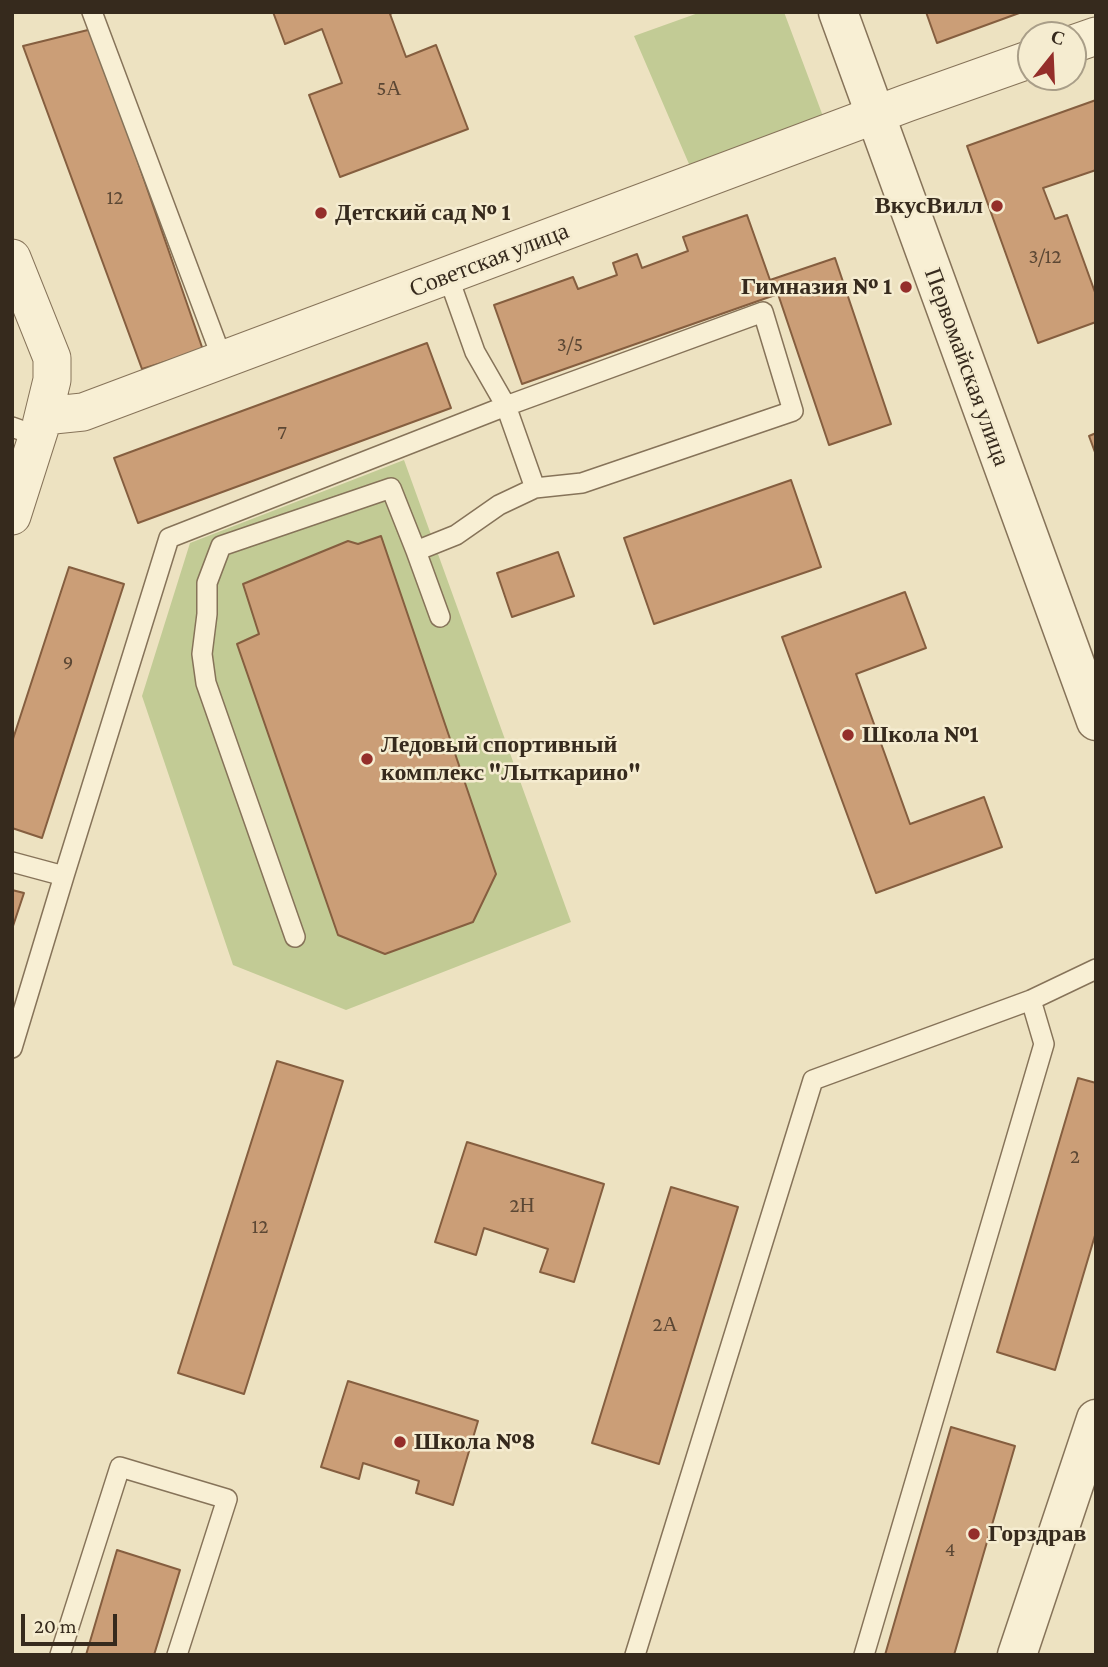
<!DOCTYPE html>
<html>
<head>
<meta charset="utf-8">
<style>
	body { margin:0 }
	#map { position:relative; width:1108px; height:1667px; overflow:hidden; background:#ede2c1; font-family:"Crimson Pro",serif }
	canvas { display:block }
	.frame { position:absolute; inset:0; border:14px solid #362a1d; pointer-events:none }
	.north { position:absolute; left:1017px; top:21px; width:70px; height:70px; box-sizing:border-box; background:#f5ecd0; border:2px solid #a99e88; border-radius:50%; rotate:18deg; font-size:19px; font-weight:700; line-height:28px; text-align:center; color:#362a1d }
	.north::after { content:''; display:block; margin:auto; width:24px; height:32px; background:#942e2a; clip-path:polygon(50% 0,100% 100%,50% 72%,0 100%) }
	.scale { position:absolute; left:21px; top:1614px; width:96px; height:32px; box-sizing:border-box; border:4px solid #362a1d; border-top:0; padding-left:9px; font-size:21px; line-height:24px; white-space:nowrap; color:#362a1d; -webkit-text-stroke:5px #f5ecd0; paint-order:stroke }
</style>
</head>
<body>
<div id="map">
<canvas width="1108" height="1667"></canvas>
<div class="frame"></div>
<div class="north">С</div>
<div class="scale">20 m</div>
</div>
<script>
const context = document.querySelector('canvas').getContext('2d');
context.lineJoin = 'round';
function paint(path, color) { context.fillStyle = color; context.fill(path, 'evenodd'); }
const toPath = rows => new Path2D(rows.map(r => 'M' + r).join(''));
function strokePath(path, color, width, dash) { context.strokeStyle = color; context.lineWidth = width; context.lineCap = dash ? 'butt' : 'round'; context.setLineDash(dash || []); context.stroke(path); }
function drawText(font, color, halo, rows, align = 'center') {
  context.font = font + ' "Crimson Pro",serif'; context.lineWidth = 5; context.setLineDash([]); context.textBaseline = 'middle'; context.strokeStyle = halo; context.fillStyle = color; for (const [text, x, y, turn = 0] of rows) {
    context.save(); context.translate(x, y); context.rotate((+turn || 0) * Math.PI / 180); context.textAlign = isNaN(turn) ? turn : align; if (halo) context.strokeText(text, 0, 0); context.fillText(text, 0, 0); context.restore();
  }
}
const green = toPath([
	[701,12,784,12,824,119,692,171,634,36],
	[404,460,571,922,346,1010,233,965,142,696,190,543]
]);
const building = toPath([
	[273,12,394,12,390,14,406,57,436,45,468,129,340,177,309,95,342,83,322,29,285,44,273,12],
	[926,12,1022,12,937,43,926,12],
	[92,29,203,350,142,369,23,46,92,29],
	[1096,100,1096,170,1043,188,1055,219,1067,215,1096,295,1096,322,1038,343,967,146,1096,100],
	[747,215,770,280,835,258,891,424,829,445,778,294,522,384,494,305,573,277,578,289,617,275,613,263,637,254,642,268,688,251,683,237,747,215],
	[427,343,451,408,138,523,114,458,427,343],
	[1096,433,1096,455,1089,436,1096,433],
	[791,480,821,567,654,624,624,538,791,480],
	[381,536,496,874,473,922,385,954,338,935,237,644,259,634,243,584,348,541,358,544,381,536],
	[558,552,574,596,512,617,497,573,558,552],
	[69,567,124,584,42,838,12,828,12,742,69,567],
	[905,592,926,648,856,674,910,824,984,797,1002,847,876,893,782,637,905,592],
	[12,890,24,893,12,929,12,890],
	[277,1061,343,1081,244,1394,178,1373,277,1061],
	[1078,1078,1096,1083,1096,1232,1055,1370,997,1352,1078,1078],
	[467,1142,604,1184,574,1282,540,1272,548,1249,484,1228,476,1255,435,1242,467,1142],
	[671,1187,738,1207,659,1464,592,1443,671,1187],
	[348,1381,478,1421,453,1505,416,1493,419,1481,363,1463,359,1479,321,1467,348,1381],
	[951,1427,1015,1446,954,1655,885,1655,951,1427],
	[117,1550,180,1570,154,1655,86,1655,117,1550]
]);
const service = toPath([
	[92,12,223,361],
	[12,427,37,436],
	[440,617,416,551,456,535,499,505,535,488],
	[12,862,64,876,169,538,506,406,763,312,793,411,582,483,535,488,506,406,475,352,448,276],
	[295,937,206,683,202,654,207,614,207,583,221,546,391,488,416,551],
	[12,1048,64,876],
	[60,1655,120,1467,227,1499,177,1655],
	[635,1655,813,1080,1031,1000,1096,969],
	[864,1655,1044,1044,1031,1000]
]);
const minor = toPath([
	[1073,44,1096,36],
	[12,258,52,358,52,380,41,425,12,516],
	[44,416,83,412,907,103,1031,59]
]);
const tertiary = toPath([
	[838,12,1096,721],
	[1017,1655,1096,1419]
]);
const markers = [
	[997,206,7,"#942e2a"],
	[321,213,7,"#942e2a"],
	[906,287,7,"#942e2a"],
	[848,735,7,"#942e2a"],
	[367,759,7,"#942e2a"],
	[400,1442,7,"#942e2a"],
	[974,1534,7,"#942e2a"]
];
const numberNames = [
	["5А",389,89],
	["12",115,198],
	["3/12",1045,257],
	["3/5",570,345],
	["7",282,433],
	["9",68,663],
	["2",1075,1157],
	["2Н",522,1206],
	["12",260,1227],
	["2А",665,1325],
	["4",950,1550]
];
const poiNames = [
	["ВкусВилл",983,206,"right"],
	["Детский сад № 1",335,213],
	["Гимназия № 1",892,287,"right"],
	["Школа №1",862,735],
	["Ледовый спортивный",381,745],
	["комплекс \"Лыткарино\"",381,773],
	["Школа №8",414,1442],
	["Горздрав",988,1534]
];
const streetNames = [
	["Советская улица",489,260,-21],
	["Первомайская улица",967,367,70]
];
paint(green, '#c2cb95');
paint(building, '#cb9e77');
strokePath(building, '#855e3f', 2);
strokePath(service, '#867359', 22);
strokePath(minor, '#867359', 39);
strokePath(tertiary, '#867359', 41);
strokePath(service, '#f8efd4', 19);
strokePath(minor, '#f8efd4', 37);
strokePath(tertiary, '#f8efd4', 38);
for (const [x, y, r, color] of markers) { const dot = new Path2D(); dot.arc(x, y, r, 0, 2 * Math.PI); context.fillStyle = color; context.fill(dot); strokePath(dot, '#f5ecd0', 2.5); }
drawText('21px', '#5b4734', null, numberNames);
drawText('bold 24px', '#362a1d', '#f5ecd0', poiNames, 'left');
drawText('24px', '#362a1d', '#f5ecd0', streetNames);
</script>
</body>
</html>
